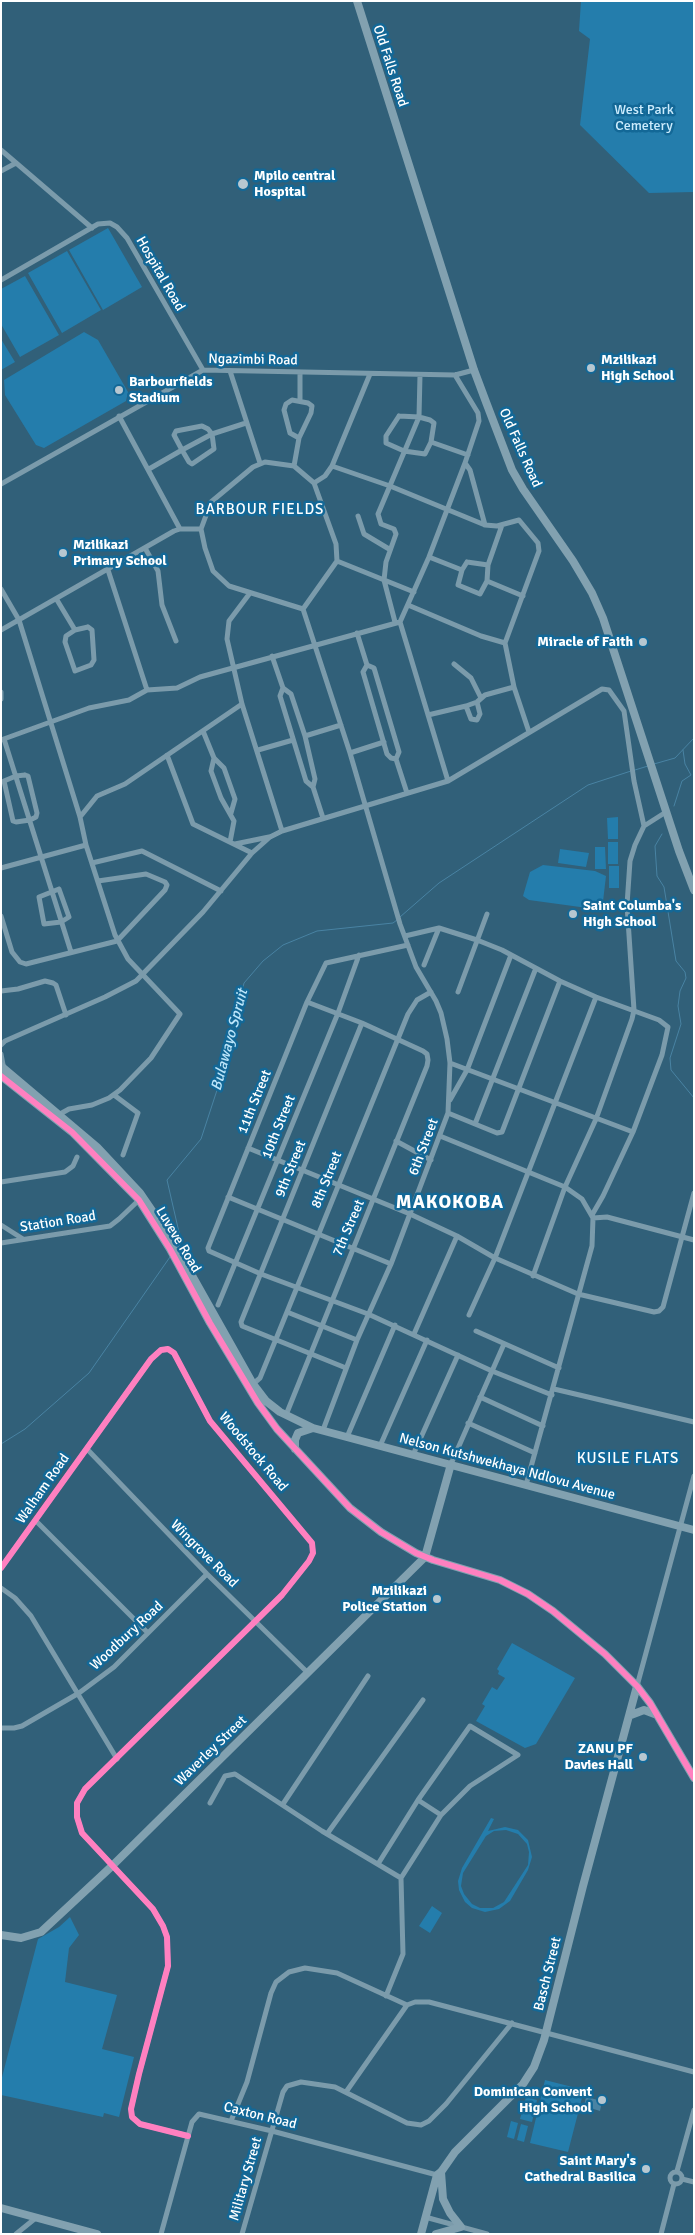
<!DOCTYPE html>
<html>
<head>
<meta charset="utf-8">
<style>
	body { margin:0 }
	#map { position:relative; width:695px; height:2235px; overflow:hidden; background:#316079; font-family:Signika,sans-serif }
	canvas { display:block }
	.frame { position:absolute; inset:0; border:2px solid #fff; pointer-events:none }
</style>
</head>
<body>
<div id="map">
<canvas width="695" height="2235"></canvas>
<div class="frame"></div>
</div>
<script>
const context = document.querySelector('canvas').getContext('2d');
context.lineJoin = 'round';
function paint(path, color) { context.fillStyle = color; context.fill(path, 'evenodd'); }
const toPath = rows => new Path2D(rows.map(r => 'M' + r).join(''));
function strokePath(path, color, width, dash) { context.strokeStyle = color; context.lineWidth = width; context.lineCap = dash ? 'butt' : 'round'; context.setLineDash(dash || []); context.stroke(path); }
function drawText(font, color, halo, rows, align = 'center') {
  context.font = font + ' Signika,sans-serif'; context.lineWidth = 5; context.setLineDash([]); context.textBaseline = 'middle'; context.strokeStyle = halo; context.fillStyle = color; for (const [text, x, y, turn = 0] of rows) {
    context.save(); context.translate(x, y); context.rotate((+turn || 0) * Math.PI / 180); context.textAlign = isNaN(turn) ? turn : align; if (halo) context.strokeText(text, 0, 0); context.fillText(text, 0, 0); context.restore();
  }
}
const green = toPath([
	[581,1,694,1,694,192,649,193,580,125,590,39,579,31],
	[108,228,142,287,103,310,69,250],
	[67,251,101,310,62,333,28,273],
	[25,276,59,335,20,357,1,324,1,289],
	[84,332,98,340,128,392,126,401,44,448,36,445,5,395,4,380],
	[1,339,15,362,1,370],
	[618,817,618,839,608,839,607,818],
	[608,842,618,842,618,864,608,864],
	[595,847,605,847,606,869,595,869],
	[560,849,589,853,586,867,558,863],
	[543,865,595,871,606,876,602,910,529,900,523,896,530,872],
	[609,866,619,866,619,888,609,888],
	[512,1643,575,1678,536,1744,525,1748,476,1721,485,1706,482,1704,492,1687,497,1690,505,1678,498,1674,499,1671,497,1669],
	[491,1818,494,1819,488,1831,505,1827,518,1830,528,1840,532,1857,528,1870,510,1901,499,1909,485,1912,472,1908,465,1902,459,1890,458,1881,462,1868],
	[506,1830,518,1834,527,1844,529,1852,528,1865,504,1902,493,1908,480,1908,472,1904,464,1894,461,1886,463,1873,486,1836,494,1831],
	[432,1906,442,1913,430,1933,419,1926],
	[70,1917,79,1935,69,1948,65,1982,117,1995,102,2049,134,2057,119,2117,104,2113,103,2117,1,2095,1,2081,38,1939,59,1927],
	[545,2080,584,2090,568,2152,530,2143],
	[526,2097,537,2100,532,2122,520,2119],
	[511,2121,518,2123,514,2139,507,2137],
	[521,2124,528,2126,524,2142,517,2140]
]);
const water = toPath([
	[586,2097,602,2101,600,2111,584,2106]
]);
const stream = toPath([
	[654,764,675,758,694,738],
	[635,770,648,766],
	[674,806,682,781,691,775,685,764,683,750],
	[662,834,655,846,657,876,664,887,676,961,685,972,686,978,680,991,678,1006,681,1024,670,1058,671,1070,694,1098],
	[400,917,439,883,588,785,631,771],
	[178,1246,181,1241,167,1180,201,1139,219,1084,244,983,263,961,283,945,317,931,393,923,397,920],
	[1,1444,25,1429,89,1373,170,1257]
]);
const street = toPath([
	[1,150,92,228],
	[1,171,16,163],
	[1,280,98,224,110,223,117,227,127,238,203,370],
	[230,371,260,463],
	[300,401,300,373],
	[119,416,180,529],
	[399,416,419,417,430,420,434,423,431,442,425,454,404,451,386,443,386,436,399,416],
	[431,442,468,455],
	[265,462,294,466,314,483,336,544,337,561,303,609,229,586,213,571,205,548,201,529,211,502,253,467,265,462],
	[465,463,470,470,485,525],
	[294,466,299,438,290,433,284,410,286,404,292,400,308,403,312,406,311,413,299,438],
	[332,466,390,486,485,525,497,526,519,520,538,543,539,551,505,643,514,687,529,732],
	[149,469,182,450,174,435,176,431,202,426,208,429,212,434,214,449,192,464,189,462,182,450,212,434,246,423],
	[314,483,325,476,332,466,370,374],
	[1,484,203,370,455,375,474,370],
	[358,516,364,534,389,549],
	[145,548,158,571,162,605,176,641],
	[429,557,462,570],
	[337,561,414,592],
	[467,562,488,565,487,581,480,594,458,585,462,570,467,562],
	[488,565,502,525],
	[108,570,147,690],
	[487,581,523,596],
	[1,589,19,620,80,817,86,845,115,935,128,959,180,1014,151,1058,120,1090,109,1098,92,1105,69,1109,60,1114],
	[250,593,229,621,227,639,242,704,282,831],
	[57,600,75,630],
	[408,605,481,636,505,643],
	[303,609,350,753,400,924,416,967,436,1001,441,1013,447,1039,450,1063,448,1113,391,1264,357,1340,323,1430],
	[395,622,384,580,386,562,396,534,394,529,381,524,378,514,419,417,420,375],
	[400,622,448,781],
	[88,627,92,630,94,660,91,665,75,671,65,642,66,636,75,630,88,627],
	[1,630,174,531,180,529,201,529],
	[357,633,367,665,374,668,399,752,396,759,391,758,387,754,363,672,367,665],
	[272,656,283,688],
	[454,664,471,678,481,698],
	[283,688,291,694,305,736,315,779,313,787,306,781,280,696,283,688],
	[1,692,1,699],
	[466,706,471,719,477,720,480,714,477,702],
	[428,715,466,706,477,702,485,695,514,687],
	[203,731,214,758,224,768,235,799,231,813],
	[305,736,341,725],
	[4,739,71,952],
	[1,740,89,708,129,700,147,690,177,688,200,677,400,622,429,557,465,463,479,421,478,413,455,375],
	[258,750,293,740],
	[350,753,384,742],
	[167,755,193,824,252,853],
	[214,758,211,771,221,798,234,821,230,842],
	[396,759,407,793],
	[25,775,28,776,37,813,36,817,30,820,16,822,13,821,4,781,16,776,25,775],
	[313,787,323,818],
	[80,817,97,796,125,784,242,704],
	[235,844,269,837],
	[92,863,142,851,221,891],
	[1,868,86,845],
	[59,889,69,917,61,922,44,924,39,897,59,889],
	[1,916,12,952,20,962,26,964,117,941,165,890,167,885,165,882,146,874,98,881],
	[405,936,439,928,477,940,502,950,560,981,596,997,659,1020,668,1027,662,1055,633,1132,603,1196,592,1215],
	[408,945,326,963,307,1002,208,1248,209,1251,261,1274,368,1314,492,1371,552,1395],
	[424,965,439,928],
	[1,991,18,989,45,981,53,983,56,985,66,1015],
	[458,992,487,914],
	[1,1045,5,1041,105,997,136,981,203,912,252,853,270,837,282,831,448,781,602,689,609,690,624,711,634,781,644,826],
	[1,1054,4,1070],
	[450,1063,633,1132],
	[114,1095,138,1113,123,1155],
	[450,1100,467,1070,511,955],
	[448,1113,497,1133,502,1132,560,981],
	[475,1124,536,968],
	[440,1136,565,1187,582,1199,593,1218,592,1246,526,1485],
	[396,1141,431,1160],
	[248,1148,410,1214,457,1236,495,1258,578,1294,654,1312,659,1311,663,1307,694,1193],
	[1,1182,65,1172,73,1166,77,1157],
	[228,1197,391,1264],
	[593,1218,607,1217,694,1240],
	[1,1225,23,1239],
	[1,1243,110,1226,119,1219,139,1200],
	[533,1276,565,1187,596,1119,632,1019,634,1010,627,905,630,861,635,845,644,826,666,812],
	[218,1305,338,1013,359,955],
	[287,1312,357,1340],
	[469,1315,495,1258,596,997],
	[476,1331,559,1368],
	[414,1334,457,1236],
	[346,1368,242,1326,241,1322,362,1023],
	[253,1384,260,1378,276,1339,408,1014,417,1000,431,992],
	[554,1389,694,1422],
	[480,1397,543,1426],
	[286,1415,427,1066,428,1060,427,1054,423,1051,362,1023,307,1002],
	[468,1423,535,1453],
	[347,1437,395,1325],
	[380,1446,427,1340],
	[87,1449,207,1574,308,1673],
	[413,1455,458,1355],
	[451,1464,504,1344],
	[36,1521,148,1633],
	[1,1568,151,1359,161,1350,168,1349,174,1353,210,1421,312,1543,313,1553,309,1561,282,1595,85,1789,77,1803,77,1817,82,1833,153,1909,163,1926,167,1937,168,1966,139,2074,131,2109,132,2117,140,2124,188,2136],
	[1,1588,15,1598,31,1616,117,1759],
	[637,1686,694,1476],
	[1,1728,14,1728,22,1726,79,1693,114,1667,207,1574],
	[210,1803,225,1776,235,1774,322,1831,401,1878],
	[283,1804,368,1676],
	[327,1834,423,1700],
	[378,1864,418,1800,470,1726,518,1755,470,1786,441,1815],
	[386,1996,403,1954,401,1878,441,1815,418,1800],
	[346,2092,407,2005],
	[231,2121,247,2082,271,1993,276,1982,289,1972,305,1968,337,1973,407,2005,415,2002,429,2002,694,2072],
	[677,2171,694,2110],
	'670 2178a6 6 0 1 1 12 0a6 6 0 1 1-12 0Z',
	[682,2179,694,2182],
	[425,2217,487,2234],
	[16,2234,37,2217],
	[161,2234,192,2122,199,2114,272,2131,437,2175],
	[242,2234,283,2092,287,2086,301,2082,335,2087,407,2123,421,2125,429,2121,446,2104,512,2023],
	[661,2234,674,2184]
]);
const secondary = toPath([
	[357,1,474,370,486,402,512,470,523,489,573,561,592,593,603,618,679,851,694,890],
	[1,1066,97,1147,140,1193,172,1240,253,1384,266,1401,280,1412,313,1428,694,1530],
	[1,1076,72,1132,139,1200,170,1249,210,1323,258,1403,277,1429,350,1508,381,1532,416,1553,433,1560,500,1580,528,1594,553,1611,605,1654,637,1686,650,1703,694,1778],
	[295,1449,295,1440,298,1433,313,1428],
	[631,1715,644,1710,657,1715],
	[1,1935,21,1938,41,1932,112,1866,425,1557,451,1464],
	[1,2208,97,2234],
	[421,2234,437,2175,441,2172,455,2152,523,2084,534,2067,544,2040,583,1886,637,1686],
	[436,2234,461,2227,450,2213,443,2199,441,2172]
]);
const cycleway = toPath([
	[1,1076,72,1132,139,1200,170,1249,210,1323,258,1403,277,1429,350,1508,381,1532,416,1553,433,1560,500,1580,528,1594,553,1611,605,1654,637,1686,650,1703,694,1778],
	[1,1568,151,1359,161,1350,168,1349,174,1353,210,1421,312,1543,313,1553,309,1561,282,1595,85,1789,77,1803,77,1817,82,1833,153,1909,163,1926,167,1937,168,1966,139,2074,131,2109,132,2117,140,2124,188,2136]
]);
const markers = [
	[243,184,6,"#b7c7d0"],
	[591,368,5,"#b7c7d0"],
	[119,390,5,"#b7c7d0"],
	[63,553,5,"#b7c7d0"],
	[643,642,5,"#b7c7d0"],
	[573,914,5,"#b7c7d0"],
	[437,1599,5,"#b7c7d0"],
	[643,1757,5,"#b7c7d0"],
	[602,2100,5,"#b7c7d0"],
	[646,2169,5,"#b7c7d0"]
];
const streetNames = [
	["Old Falls Road",390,66,72],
	["Hospital Road",160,274,60],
	["Ngazimbi Road",253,360,1],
	["Old Falls Road",520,448,66],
	["11th Street",255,1102,-68],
	["10th Street",279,1127,-68],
	["6th Street",424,1147,-69],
	["9th Street",291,1169,-68],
	["8th Street",327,1180,-68],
	["Station Road",58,1222,-9],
	["7th Street",349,1228,-67],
	["Luveve Road",178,1240,59],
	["Woodstock Road",253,1452,50],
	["Nelson Kutshwekhaya Ndlovu Avenue",507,1467,15],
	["Walham Road",43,1489,-55],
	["Wingrove Road",204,1554,45],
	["Woodbury Road",127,1636,-43],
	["Waverley Street",211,1751,-44],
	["Basch Street",548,1974,-76],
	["Caxton Road",260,2116,14],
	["Military Street",246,2179,-74]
];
const parkNames = [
	["West Park",644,110],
	["Cemetery",644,126]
];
const poiNames = [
	["Mpilo central",254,176],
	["Hospital",254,192],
	["Mzilikazi",601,360],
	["High School",601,376],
	["Barbourfields",129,382],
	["Stadium",129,398],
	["Mzilikazi",73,545],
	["Primary School",73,561],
	["Miracle of Faith",633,642,"right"],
	["Saint Columba's",583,906],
	["High School",583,922],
	["Mzilikazi",427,1591,"right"],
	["Police Station",427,1607,"right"],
	["ZANU PF",633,1749,"right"],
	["Davies Hall",633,1765,"right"],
	["Dominican Convent",592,2092,"right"],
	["High School",592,2108,"right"],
	["Saint Mary's",636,2161,"right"],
	["Cathedral Basilica",636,2177,"right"]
];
const neighbourhoodNames = [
	["BARBOUR FIELDS",260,510],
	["KUSILE FLATS",628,1459]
];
const waterNames = [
	["Bulawayo Spruit",230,1040,-75]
];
const districtNames = [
	["MAKOKOBA",450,1203]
];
paint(green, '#247dac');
paint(water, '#4983a3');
strokePath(stream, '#4983a3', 1);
strokePath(street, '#7b9bab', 5);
strokePath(secondary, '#82a1b0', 8);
strokePath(cycleway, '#ff80c0', 6);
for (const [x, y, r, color] of markers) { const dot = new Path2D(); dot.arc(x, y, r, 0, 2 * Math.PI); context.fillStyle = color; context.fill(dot); strokePath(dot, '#136897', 2); }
drawText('14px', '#fff', '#136897', streetNames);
drawText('14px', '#ccecfd', '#136897', parkNames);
drawText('bold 14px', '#fff', '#136897', poiNames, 'left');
context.letterSpacing = '1px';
drawText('15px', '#fff', '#136897', neighbourhoodNames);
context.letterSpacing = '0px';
drawText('italic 15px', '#bce6fb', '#136897', waterNames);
context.letterSpacing = '1px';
drawText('bold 19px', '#fff', '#136897', districtNames);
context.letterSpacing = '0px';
</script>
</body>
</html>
